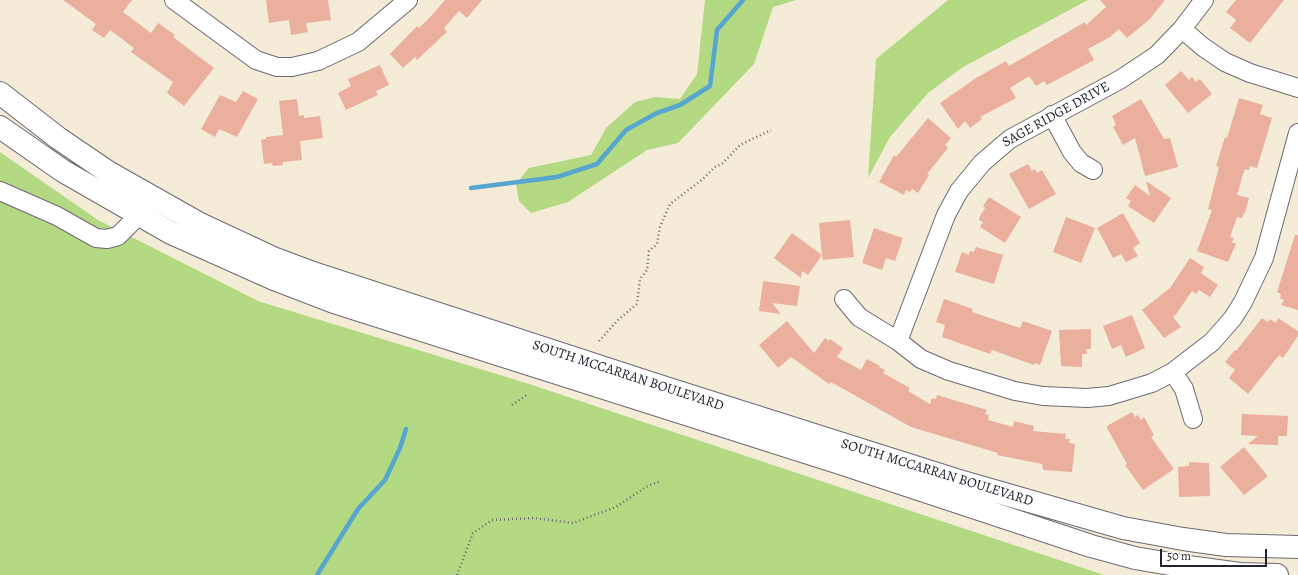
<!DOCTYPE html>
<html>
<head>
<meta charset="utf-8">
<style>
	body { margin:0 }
	#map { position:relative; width:1298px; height:575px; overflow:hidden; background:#f5ecd8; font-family:Alegreya,serif }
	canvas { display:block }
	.scale { position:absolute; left:1160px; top:549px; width:107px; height:18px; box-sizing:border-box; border:2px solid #22223b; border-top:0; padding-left:5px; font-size:12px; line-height:14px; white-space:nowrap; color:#22223b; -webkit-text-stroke:3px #fdfcf7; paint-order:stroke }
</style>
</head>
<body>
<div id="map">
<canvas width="1298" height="575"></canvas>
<div class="scale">50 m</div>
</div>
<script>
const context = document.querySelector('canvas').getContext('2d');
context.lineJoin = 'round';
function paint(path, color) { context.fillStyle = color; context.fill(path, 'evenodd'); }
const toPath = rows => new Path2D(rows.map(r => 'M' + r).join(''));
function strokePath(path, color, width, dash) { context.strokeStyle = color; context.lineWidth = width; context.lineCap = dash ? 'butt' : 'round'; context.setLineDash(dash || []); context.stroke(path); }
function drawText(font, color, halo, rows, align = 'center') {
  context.font = font + ' Alegreya,serif'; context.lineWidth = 3; context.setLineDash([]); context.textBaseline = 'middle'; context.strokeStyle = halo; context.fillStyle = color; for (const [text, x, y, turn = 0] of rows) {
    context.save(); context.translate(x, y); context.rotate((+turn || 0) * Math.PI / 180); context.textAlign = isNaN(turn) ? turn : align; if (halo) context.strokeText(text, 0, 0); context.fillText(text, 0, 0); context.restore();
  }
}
const green = toPath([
	[705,0,796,0,773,7,754,64,678,143,647,150,568,202,531,213,519,201,516,184,529,168,591,155,606,128,635,102,655,97,680,99,697,74],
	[948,0,1088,0,963,67,928,93,890,137,868,178,876,59],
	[0,152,98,220,258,301,526,383,1104,575,0,575]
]);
const stream = toPath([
	[471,188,557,177,597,164,626,130,657,113,680,105,710,86,717,30,743,0],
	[317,575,358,509,385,480,400,448,406,429]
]);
const building = toPath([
	[63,0,132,0,123,12,151,33,158,23,175,35,173,37,214,68,184,106,167,93,173,82,131,52,134,48,110,30,104,38,92,30,96,24],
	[266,0,328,0,331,20,306,23,308,32,291,35,289,20,269,23],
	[445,0,482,0,467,18,459,11,444,28,447,32,420,57,417,60,415,57,403,68,390,54,417,26,419,28,432,15],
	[1100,0,1165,0,1150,19,1127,38,1119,29,1110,37,1088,49,1094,60,1047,85,1044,81,1036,86,1029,76,1010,88,1016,98,980,117,982,119,970,128,965,121,958,129,940,103,976,78,1006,61,1009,66,1085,22,1086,25,1106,7],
	[1236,0,1284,0,1250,43,1230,28,1236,20,1226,12],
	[380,65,389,85,376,91,378,95,346,110,338,93,351,86,348,79],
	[1181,71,1189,80,1192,77,1196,82,1200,79,1212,94,1188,113,1165,85],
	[243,91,258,99,237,137,219,129,215,137,201,129,220,95,236,102],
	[1239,98,1263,105,1260,114,1272,118,1257,168,1250,166,1249,170,1245,169,1243,174,1237,195,1249,198,1245,213,1244,213,1242,218,1237,217,1230,237,1234,238,1232,242,1236,244,1228,262,1197,251,1212,210,1208,209,1219,167,1216,166,1225,137,1227,138],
	[297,99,299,116,304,115,304,118,320,116,323,138,300,141,302,160,283,162,283,165,273,166,272,163,264,164,261,140,266,139,266,137,283,135,279,101],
	[1141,99,1164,139,1170,138,1178,167,1145,176,1135,138,1123,145,1113,127,1116,125,1112,116],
	[928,118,951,138,945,145,948,148,927,174,929,175,918,193,912,189,910,192,906,190,904,195,879,182,894,155,896,157],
	[1028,164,1032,171,1035,169,1037,173,1042,170,1056,194,1029,209,1009,174],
	[1146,181,1171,198,1154,223,1128,206,1131,201,1126,198,1135,185,1150,196],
	[989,197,1021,217,1005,243,980,227,983,222,979,220,980,216,985,208,983,206],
	[1123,213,1140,243,1133,248,1138,256,1126,262,1121,254,1113,258,1097,228],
	[1066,217,1095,228,1081,263,1053,252],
	[850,220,854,257,823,260,822,255,808,275,802,271,801,278,774,258,792,233,822,255,819,223],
	[874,228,903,238,895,261,886,258,882,270,862,263],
	[1295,235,1298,235,1298,310,1281,305,1284,300,1280,298,1281,294,1277,292],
	[976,247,1003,255,994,284,955,272,962,252,969,255,970,251,974,252],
	[1190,258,1204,267,1201,273,1218,285,1210,297,1199,290,1196,294,1192,291,1177,313,1173,317,1181,327,1164,338,1142,310,1170,288],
	[763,281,800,286,797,306,772,303,781,314,759,311],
	[944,299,973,309,972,312,1020,328,1023,321,1052,331,1040,365,1035,363,1034,365,992,350,990,354,942,337,945,325,936,322],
	[1132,315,1145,348,1126,357,1121,345,1112,349,1103,326],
	[1262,318,1268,322,1270,319,1276,323,1278,318,1298,331,1298,336,1283,358,1279,355,1248,394,1229,378,1235,370,1225,362,1235,350,1236,351],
	[787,321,814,353,825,338,829,341,830,339,843,348,837,357,861,370,867,359,880,366,879,367,885,370,883,373,910,388,908,391,930,404,932,398,936,399,937,395,987,410,985,414,989,415,988,420,1013,427,1014,421,1034,426,1033,431,1066,434,1065,439,1070,439,1069,443,1075,444,1072,472,1043,470,1042,464,997,455,998,453,911,427,831,382,829,384,791,357,778,368,759,345],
	[1091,329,1091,349,1086,349,1087,354,1082,354,1082,367,1061,366,1059,330],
	[1132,412,1135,417,1138,415,1141,420,1144,417,1154,435,1151,437,1174,469,1143,490,1125,465,1127,464,1107,428,1107,426],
	[1242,414,1288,416,1287,436,1278,436,1278,445,1248,444,1258,436,1241,435],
	[1244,447,1267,475,1267,477,1244,495,1220,467],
	[1189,462,1209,463,1210,496,1179,497,1178,467,1189,466]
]);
const path = toPath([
	[599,341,619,319,637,304,640,279,647,270,649,251,657,244,660,227,670,204,703,179,715,167,723,163,740,145,771,130],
	[512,405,528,394],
	[457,575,473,533,492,520,534,518,573,523,616,507,646,487,660,481]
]);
const minor = toPath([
	[174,0,256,60,277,67,292,67,318,61,358,42,408,0],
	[1182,29,1203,47,1225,62,1250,73,1298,88],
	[1052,115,1072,152,1081,163,1093,170],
	[0,191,57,216,96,238,107,239,118,236,139,215],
	[844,299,859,317,898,341,921,359,949,371,1015,391,1043,396,1087,398,1109,396,1152,383,1173,372,1212,342,1233,318,1243,302,1264,258,1298,133],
	[898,341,946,215,959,191,982,163,1010,139,1121,79,1157,55,1182,29,1204,0],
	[1173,372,1184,389,1193,419]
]);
const major = toPath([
	[0,93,58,138,108,172,200,224,273,258,313,273,656,385,956,480,1043,505,1123,528,1183,539,1226,545,1298,547],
	[0,127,63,171,171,233,274,279,334,302,840,463,1091,546,1135,558,1188,567,1240,574,1277,575]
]);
const streetNames = [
	["SAGE RIDGE DRIVE",1056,115,-29],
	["SOUTH MCCARRAN BOULEVARD",628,376,18],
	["SOUTH MCCARRAN BOULEVARD",937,473,17]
];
paint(green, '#b3d982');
strokePath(stream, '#56a6d0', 4.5);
paint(building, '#ebaf9d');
strokePath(minor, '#6c6972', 20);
strokePath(major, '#6c6972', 24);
strokePath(path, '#6c6972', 2.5, [1, 3]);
strokePath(minor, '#fff', 18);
strokePath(major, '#fff', 22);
drawText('14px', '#22223b', '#fdfcf7', streetNames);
</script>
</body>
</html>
